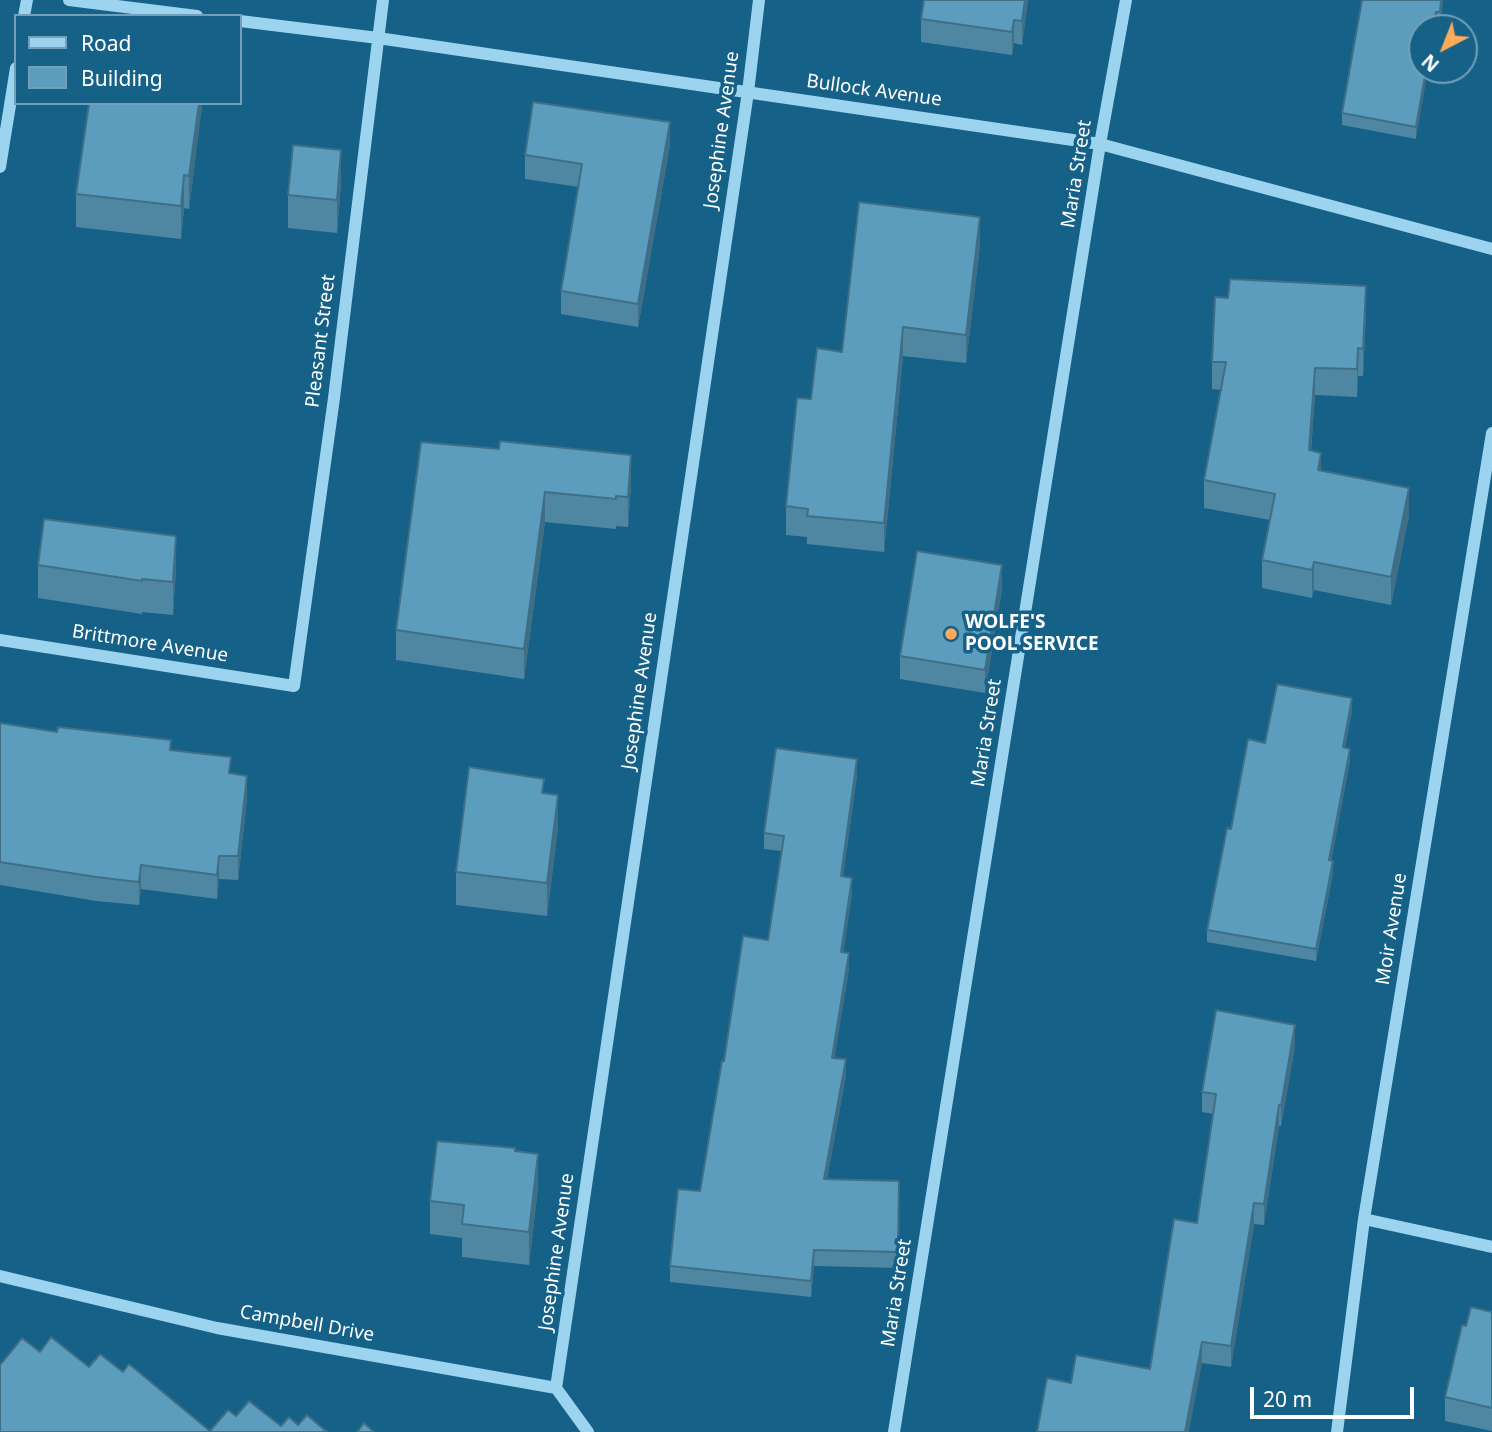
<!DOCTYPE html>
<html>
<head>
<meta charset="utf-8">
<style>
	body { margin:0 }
	#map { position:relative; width:1492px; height:1432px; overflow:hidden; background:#156188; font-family:"Noto Sans",sans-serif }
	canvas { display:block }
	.legend { position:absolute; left:14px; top:14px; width:228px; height:91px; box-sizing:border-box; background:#156188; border:2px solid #73a0b8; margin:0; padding:9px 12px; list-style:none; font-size:21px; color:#fff }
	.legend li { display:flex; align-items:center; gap:14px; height:35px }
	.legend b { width:35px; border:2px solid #73a0b8 }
	.north { position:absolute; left:1408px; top:14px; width:70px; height:70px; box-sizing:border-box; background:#156188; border:2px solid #73a0b8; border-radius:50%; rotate:222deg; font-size:19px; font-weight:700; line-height:28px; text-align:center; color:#fff }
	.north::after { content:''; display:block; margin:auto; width:24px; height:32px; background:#ffaa59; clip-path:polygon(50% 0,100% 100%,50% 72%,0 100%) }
	.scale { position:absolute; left:1250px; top:1387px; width:164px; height:32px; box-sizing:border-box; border:4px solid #fff; border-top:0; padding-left:9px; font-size:21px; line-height:24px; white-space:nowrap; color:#fff; -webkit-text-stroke:5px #156188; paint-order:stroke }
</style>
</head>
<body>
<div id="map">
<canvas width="1492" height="1432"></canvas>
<ul class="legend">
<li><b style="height:9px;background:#9cd4ef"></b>Road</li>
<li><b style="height:19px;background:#5c9dbe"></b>Building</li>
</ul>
<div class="north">N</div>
<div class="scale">20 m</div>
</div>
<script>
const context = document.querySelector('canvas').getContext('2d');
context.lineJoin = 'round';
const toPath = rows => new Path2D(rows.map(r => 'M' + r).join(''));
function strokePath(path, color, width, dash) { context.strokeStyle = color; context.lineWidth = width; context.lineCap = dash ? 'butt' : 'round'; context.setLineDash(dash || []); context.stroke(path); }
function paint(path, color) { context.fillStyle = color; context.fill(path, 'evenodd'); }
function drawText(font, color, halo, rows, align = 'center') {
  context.font = font + ' "Noto Sans",sans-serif'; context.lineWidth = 7; context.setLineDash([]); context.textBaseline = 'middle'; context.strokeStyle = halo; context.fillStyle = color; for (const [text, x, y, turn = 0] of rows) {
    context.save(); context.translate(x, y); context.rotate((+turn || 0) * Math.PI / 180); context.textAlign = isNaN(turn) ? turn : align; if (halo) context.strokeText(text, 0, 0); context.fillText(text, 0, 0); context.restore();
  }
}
const minor = toPath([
	[69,0,197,16],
	[24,16,27,0],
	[240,21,378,38,1100,144,1492,249],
	[0,167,16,68],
	[0,640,294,686,334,398,383,0],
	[1364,1219,1492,1247],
	[0,1276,217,1328,556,1388,588,1432],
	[556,1388,748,92,759,0],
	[894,1432,1100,144,1126,0],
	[1337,1432,1364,1219,1492,433]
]);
const wall = toPath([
	[1028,0,1022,45,1014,43,1012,55,921,42,921,19],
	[1443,0,1440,24,1436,24,1435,28,1422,28,1416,139,1342,125,1342,113],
	[202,103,189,209,184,208,181,239,76,227,76,194],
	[670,145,638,327,561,314,561,291,579,187,525,179,525,155],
	[341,183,337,233,288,228,288,195],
	[980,245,966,363,903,356,884,552,807,544,807,537,786,535,786,506,811,399,842,352],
	[1366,313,1363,376,1358,376,1357,397,1315,395,1311,451,1321,471,1409,515,1391,605,1314,590,1312,598,1262,588,1262,560,1270,520,1204,508,1204,480,1221,390,1212,389,1212,362],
	[421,442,631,485,628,527,616,526,616,529,545,522,524,679,396,660,396,630],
	[38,565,176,569,173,615,142,612,142,614,38,598],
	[1002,589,985,693,900,679,900,656],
	[1352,710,1345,747,1350,761,1331,861,1333,873,1316,961,1207,942,1207,930,1265,743],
	[0,723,171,750,231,773,247,799,238,880,219,879,217,899,141,889,139,905,96,901,0,885],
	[857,775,843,876,852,894,843,952,849,969,834,1058,846,1075,827,1179,899,1181,898,1268,814,1266,811,1297,670,1282,670,1266,700,1191,724,1061,768,940,781,851,764,849,764,833],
	[544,793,558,828,547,916,456,905,456,872],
	[1295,1046,1281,1126,1279,1126,1264,1225,1254,1224,1231,1367,1202,1363,1071,1383,1150,1369,1197,1223,1213,1114,1202,1112,1202,1092],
	[515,1151,538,1187,529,1265,462,1257,462,1238,430,1234,430,1201],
	[1492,1312,1492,1431,1445,1421,1445,1397,1466,1326]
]);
const shadedWall = toPath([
	[1025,0,1028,0,1022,45,1022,21],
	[1441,0,1443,0,1440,24,1440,12],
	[1014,20,1014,43,1012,55,1012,32],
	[1426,70,1428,70,1416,139,1416,127],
	[199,103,202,103,202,108,189,209,189,176],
	[670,122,670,145,638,327,638,304],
	[341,150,341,183,337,233,337,200],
	[184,175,184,208,181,239,181,206],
	[980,217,980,245,966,363,966,335],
	[1366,286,1366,313,1363,376,1363,349],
	[903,327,903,356,884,552,884,523],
	[1358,348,1358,376,1357,397,1357,369],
	[1315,368,1315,395,1309,478,1309,450],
	[1321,453,1321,480,1318,470],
	[631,455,631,485,628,527,628,497],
	[1409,488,1409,515,1391,605,1391,577],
	[545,492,545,522,524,679,524,649],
	[176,536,176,569,173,615,173,582],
	[1314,562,1314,590,1312,598,1312,570],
	[1002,565,1002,589,985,693,985,670],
	[1352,698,1352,710,1343,759,1343,747],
	[1350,749,1350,761,1329,872,1329,860],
	[857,759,857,775,841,892,841,876],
	[247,776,247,799,238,880,238,856],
	[558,795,558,828,547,916,547,883],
	[219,856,219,879,217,899,217,875],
	[1333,861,1333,873,1316,961,1316,949],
	[141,865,141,889,139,905,139,882],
	[852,878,852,894,841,968,841,952],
	[849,953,849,969,832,1074,832,1058],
	[1295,1025,1295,1046,1281,1126,1281,1106],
	[846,1059,846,1075,824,1195,824,1179],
	[1279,1105,1279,1126,1264,1225,1264,1204],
	[538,1154,538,1187,529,1265,529,1232],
	[1254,1203,1254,1224,1231,1367,1231,1346],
	[814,1250,814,1266,811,1297,811,1281],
	[1202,1342,1202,1363,1189,1432,1185,1432]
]);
const building = toPath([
	[924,0,1025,0,1022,21,1014,20,1012,32,921,19,924,0],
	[1362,0,1441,0,1440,12,1436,12,1433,28,1422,28,1422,70,1426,70,1416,127,1342,113,1362,0],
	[533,102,670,122,638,304,561,291,582,164,525,155,533,102],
	[89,103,199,103,189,176,184,175,181,206,76,194,89,103],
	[293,145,341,150,337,200,288,195,293,145],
	[859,202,980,217,966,335,903,327,884,523,807,516,808,509,786,506,797,398,811,399,817,348,842,352,859,202],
	[1230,279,1366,286,1363,349,1358,348,1357,369,1315,368,1309,450,1321,453,1318,470,1409,488,1391,577,1314,562,1312,570,1262,560,1275,494,1204,480,1226,362,1212,362,1215,297,1228,298,1230,279],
	[500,441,631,455,628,497,616,496,616,499,545,492,524,649,396,630,421,442,499,449,500,441],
	[44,519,176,536,173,582,142,579,142,581,38,565,44,519],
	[917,551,1002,565,985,670,900,656,917,551],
	[1277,684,1352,698,1343,747,1350,749,1329,860,1333,861,1316,949,1207,930,1227,828,1231,829,1248,739,1265,743,1277,684],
	[0,723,57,732,58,727,171,740,170,750,231,757,229,773,247,776,238,856,219,856,217,875,141,865,139,882,96,877,0,862,0,723],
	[776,748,857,759,841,876,852,878,841,952,849,953,832,1058,846,1059,824,1179,899,1181,898,1252,814,1250,811,1281,670,1266,678,1189,700,1191,722,1061,724,1061,743,936,768,940,784,836,764,833,776,748],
	[469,767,544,779,542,793,558,795,547,883,456,872,469,767],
	[1216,1010,1295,1025,1281,1106,1279,1105,1264,1204,1254,1203,1231,1346,1202,1342,1185,1432,1037,1432,1047,1378,1071,1383,1076,1355,1150,1369,1174,1219,1197,1223,1216,1094,1202,1092,1216,1010],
	[437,1141,515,1148,515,1151,538,1154,529,1232,462,1224,464,1205,430,1201,437,1141],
	[1471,1307,1492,1312,1492,1408,1445,1397,1462,1325,1466,1326,1471,1307],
	[51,1337,89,1367,100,1354,123,1372,129,1364,210,1431,228,1410,236,1416,249,1401,281,1426,289,1417,298,1425,307,1415,327,1432,0,1432,0,1365,22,1338,40,1352,51,1337],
	[364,1423,374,1432,357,1432,364,1423]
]);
const markers = [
	[951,634,7,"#ffaa59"]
];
const streetNames = [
	["Bullock Avenue",874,91,8],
	["Josephine Avenue",722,130,-82],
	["Maria Street",1077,174,-81],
	["Pleasant Street",321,341,-83],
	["Brittmore Avenue",150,644,9],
	["Josephine Avenue",640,691,-82],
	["Maria Street",987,733,-81],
	["Moir Avenue",1392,929,-81],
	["Josephine Avenue",557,1252,-82],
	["Maria Street",897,1293,-81],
	["Campbell Drive",307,1324,10]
];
const poiNames = [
	["WOLFE'S",965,623],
	["POOL SERVICE",965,645]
];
strokePath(minor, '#9cd4ef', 12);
paint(wall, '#4f87a3');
paint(shadedWall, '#406e85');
paint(building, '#5c9dbe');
strokePath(building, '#406e85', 2);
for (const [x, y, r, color] of markers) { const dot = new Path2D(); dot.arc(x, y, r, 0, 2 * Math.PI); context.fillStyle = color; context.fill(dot); strokePath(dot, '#156188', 2.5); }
drawText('19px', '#fff', '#156188', streetNames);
drawText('bold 19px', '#fff', '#156188', poiNames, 'left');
</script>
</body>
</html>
